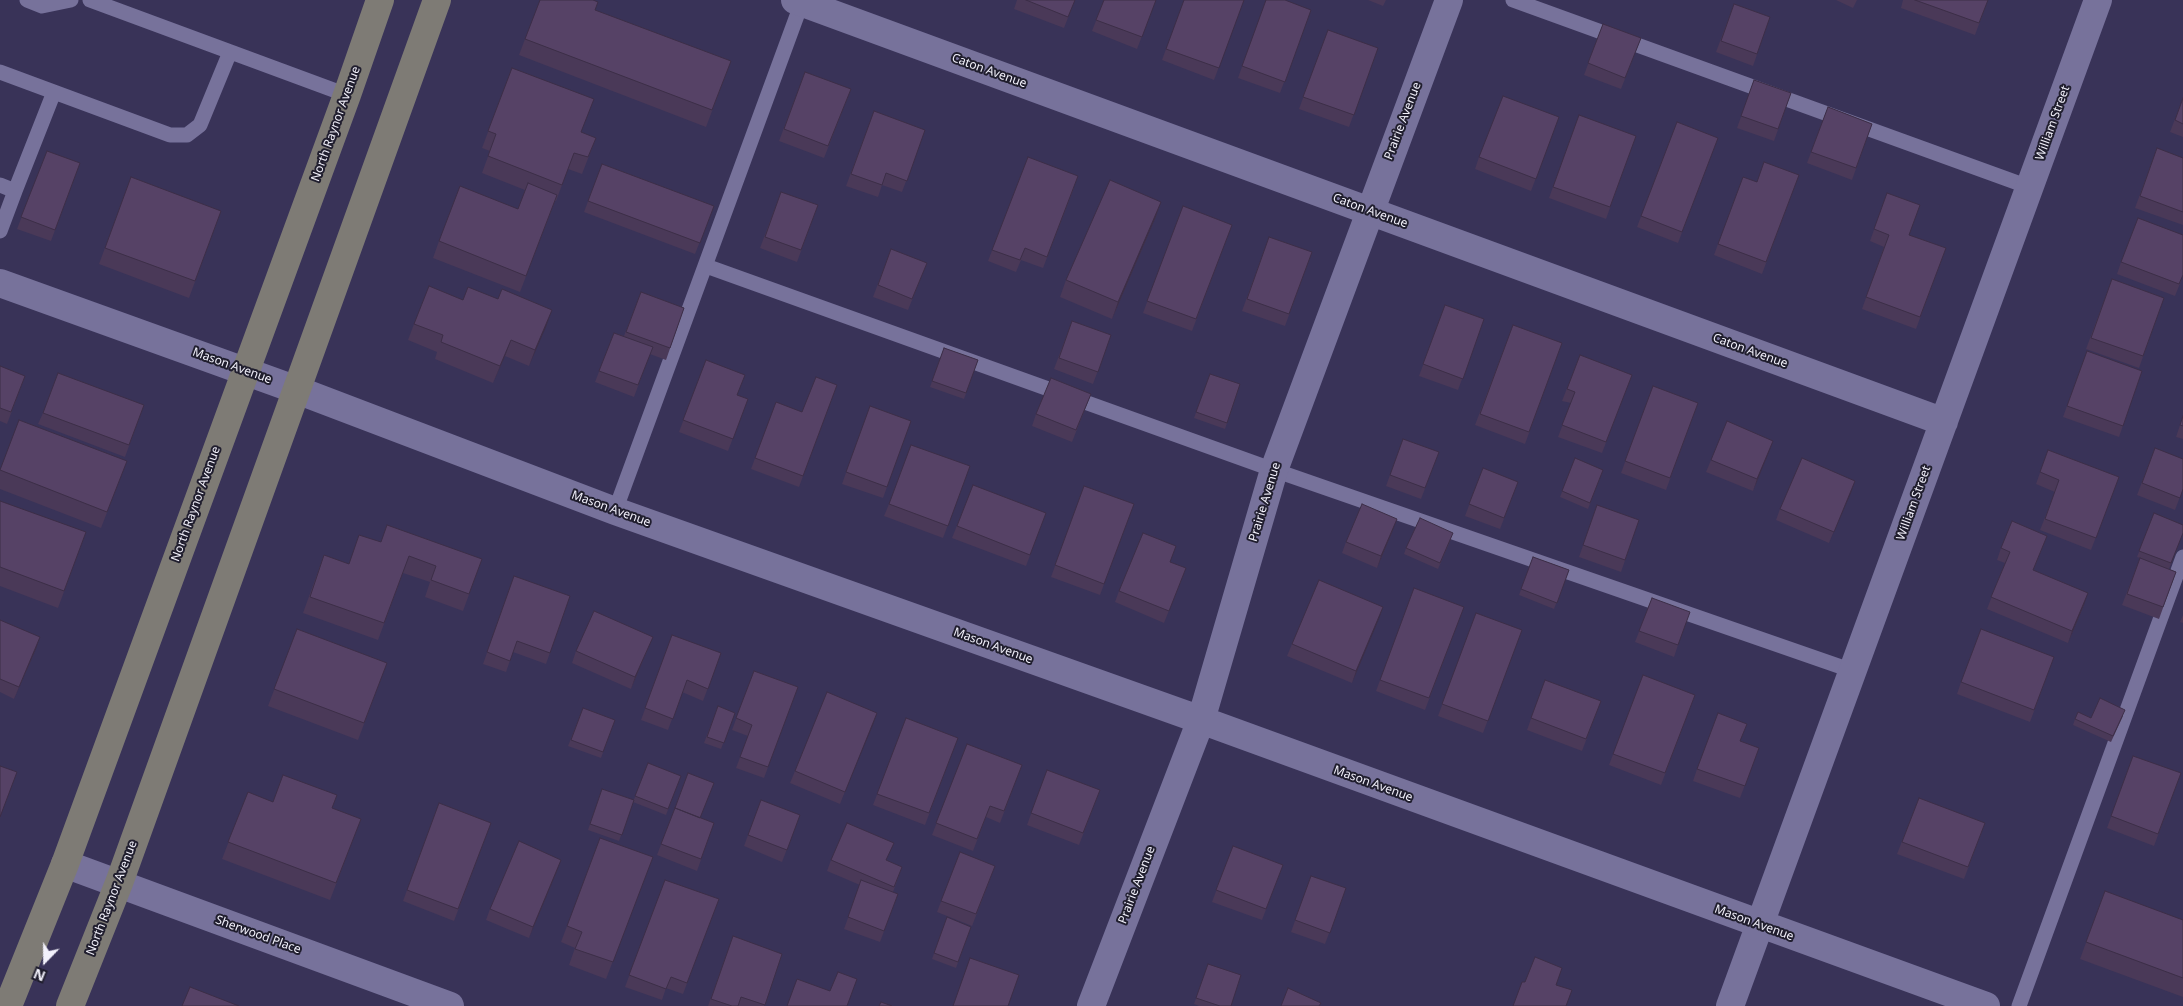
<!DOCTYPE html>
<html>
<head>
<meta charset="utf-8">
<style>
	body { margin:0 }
	#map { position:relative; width:2183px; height:1006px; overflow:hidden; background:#393358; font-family:"Noto Sans",sans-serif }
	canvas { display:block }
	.north { position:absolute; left:20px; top:936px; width:50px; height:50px; -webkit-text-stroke:4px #201e2e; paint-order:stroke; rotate:202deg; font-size:14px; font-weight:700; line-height:20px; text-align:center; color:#f2f1fb }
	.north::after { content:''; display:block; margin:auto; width:18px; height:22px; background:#f2f1fb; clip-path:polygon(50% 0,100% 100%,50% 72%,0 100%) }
</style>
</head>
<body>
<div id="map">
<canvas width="2183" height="1006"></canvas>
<div class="north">N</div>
</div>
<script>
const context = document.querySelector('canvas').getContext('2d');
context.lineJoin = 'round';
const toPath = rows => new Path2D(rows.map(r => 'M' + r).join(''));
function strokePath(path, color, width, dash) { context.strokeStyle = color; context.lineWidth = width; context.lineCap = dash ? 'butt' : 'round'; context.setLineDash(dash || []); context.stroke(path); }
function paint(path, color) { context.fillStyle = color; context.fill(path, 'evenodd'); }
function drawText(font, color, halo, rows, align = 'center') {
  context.font = font + ' "Noto Sans",sans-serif'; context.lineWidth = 4; context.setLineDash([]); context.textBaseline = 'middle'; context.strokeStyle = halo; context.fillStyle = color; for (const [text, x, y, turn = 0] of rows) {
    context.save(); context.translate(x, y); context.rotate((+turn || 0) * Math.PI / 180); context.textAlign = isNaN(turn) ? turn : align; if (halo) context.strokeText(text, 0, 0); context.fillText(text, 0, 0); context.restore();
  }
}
const service = toPath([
	[27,0,42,6,71,0],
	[90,0,347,95],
	[1513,0,2029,187],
	[0,72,170,135,187,135,200,125,230,52],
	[0,185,15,191,0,231],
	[15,191,54,92],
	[706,266,1274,470,1853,671],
	[615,511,802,2],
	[2019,1006,2183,557]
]);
const minor = toPath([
	[795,0,1944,422],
	[0,283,297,390,615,511,1201,720,1986,1006],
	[65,864,450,1006],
	[1091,1006,1201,720,1274,470,1449,0],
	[1730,1006,2098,0]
]);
const secondary = toPath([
	[8,1006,65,864,347,95,380,0],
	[70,1006,119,883,437,0]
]);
const wall = toPath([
	[1017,0,1075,0,1064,28,1014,9],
	[1104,0,1156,0,1137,49,1092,31],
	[1184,0,1244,0,1214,80,1162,60],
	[1266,0,1311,10,1280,93,1238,78],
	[1368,0,1386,0,1383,6],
	[1836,0,1857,0,1853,8],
	[1903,0,1988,0,1975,35,1901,8],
	[1734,4,1770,17,1753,66,1716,52],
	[595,10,731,61,706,127,519,55,525,39],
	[1603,24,1641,38,1621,89,1584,75],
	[1328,30,1378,48,1349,127,1299,109],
	[512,68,581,133,596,138,582,174,568,169,556,201,555,201,520,292,433,258,439,241,518,209,525,190,482,173,490,151,482,148],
	[805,72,851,89,824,158,779,141],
	[1754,80,1791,93,1774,141,1737,128],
	[2183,98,2183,137,2170,132],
	[1828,107,1872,124,1852,180,1807,163],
	[874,111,925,130,902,192,882,185,878,197,846,186],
	[1579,115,1636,136,1606,219,1549,198],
	[1559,117,1531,191,1475,169,1479,157],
	[1677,122,1718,138,1678,243,1637,227],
	[2157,148,2183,158,2183,225,2135,208],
	[47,151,80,163,51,241,17,229],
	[1028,157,1074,188,1043,268,1021,260,1016,272,988,261],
	[602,164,714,206,695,254,584,212],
	[1799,175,1762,274,1714,255,1718,244,1757,182],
	[131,177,221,211,189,298,99,264],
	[781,192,818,205,797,262,760,248],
	[1887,193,1909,235,1946,248,1916,329,1862,309,1884,247,1870,241],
	[1161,202,1155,219,1112,319,1060,297,1066,280],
	[1183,206,1232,225,1192,331,1143,313],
	[1269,237,1312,252,1285,326,1242,311],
	[891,249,927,263,908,310,873,297],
	[2121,262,2183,276,2175,296,2117,274],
	[2112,279,2164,298,2139,368,2086,349],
	[641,292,684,308,666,360,650,354,634,397,595,382,614,333,624,336],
	[498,299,552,310,529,366,505,356,493,383,435,359,437,352,408,340,414,324,463,300],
	[1445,305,1484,319,1458,390,1419,376],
	[1072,321,1111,335,1093,384,1054,369],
	[1513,325,1562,343,1525,444,1475,425],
	[944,348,978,360,964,399,930,387],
	[2087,351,2142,371,2119,437,2063,417],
	[1580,355,1632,375,1602,453,1558,437,1571,403,1562,401],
	[706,360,738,395,748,399,728,451,679,432],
	[0,366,25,376,7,424,0,421],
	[1210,374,1240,384,1225,429,1194,418],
	[837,385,799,487,751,469,776,402,802,412],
	[1653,386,1698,403,1666,490,1621,473],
	[1091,394,1072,442,1032,426,1036,414],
	[144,405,125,457,38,424,43,413],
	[870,406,911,421,883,498,842,484],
	[2183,416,2183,439,2176,437],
	[1403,439,1439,452,1421,499,1386,486],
	[1773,441,1753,491,1706,472,1711,460],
	[2155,448,2183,489,2175,510,2137,495],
	[2048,450,2119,477,2091,550,2040,530,2055,492,2036,484],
	[1575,458,1603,470,1588,509,1560,497],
	[127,461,101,528,0,489,0,470],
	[970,466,943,538,884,516,889,504],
	[1483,468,1518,482,1500,529,1465,516],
	[1855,481,1829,543,1776,520,1780,509],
	[973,485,1046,513,1026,566,952,538],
	[1084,486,1134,504,1100,595,1051,577],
	[0,501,86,532,58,608,0,586],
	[1597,505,1639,520,1621,572,1579,557],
	[2154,513,2183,533,2169,569,2176,572,2159,619,2122,605,2140,558,2137,557],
	[1393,530,1377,568,1342,553,1346,542],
	[2047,536,2033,571,2084,605,2068,643,1987,609,2005,563,1997,560,2001,548],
	[1451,539,1438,569,1404,554,1406,548],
	[381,542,482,559,463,611,425,597,430,582,403,573,378,640,303,613,324,555,349,564],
	[1533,557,1569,570,1554,609,1519,595],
	[1170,562,1186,568,1164,623,1115,602,1119,591],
	[514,576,570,596,546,664,513,652,506,672,483,664],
	[1414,588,1464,607,1425,710,1376,691],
	[1652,598,1678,645,1674,657,1635,642],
	[1383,607,1352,683,1287,656,1292,644],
	[1476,613,1522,630,1483,733,1438,716],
	[2183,615,2183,623,2180,622],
	[0,620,36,649,14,699,0,692],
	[297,629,387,663,358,740,268,706],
	[672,635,721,653,703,701,682,692,668,730,641,720],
	[653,637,631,689,572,663,576,651],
	[2054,657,2030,722,1957,694,1961,682],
	[754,671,798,687,764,778,736,768,748,736,732,730],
	[1643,675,1695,695,1661,785,1609,765],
	[1545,680,1601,701,1582,751,1527,730],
	[718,706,735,713,721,749,704,743],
	[583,708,615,720,601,758,568,746],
	[877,713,840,804,790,783,795,771],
	[2123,716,2111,742,2073,725,2075,719],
	[906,718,958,738,925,825,873,805],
	[1741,741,1759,748,1740,798,1693,781,1697,769],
	[967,744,1022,765,1000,823,986,817,973,851,932,835],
	[2133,756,2181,773,2154,846,2107,828],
	[648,763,681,776,666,815,633,802],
	[1047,770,1100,790,1079,845,1027,825],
	[688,773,700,818,714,823,697,871,657,855],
	[602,789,634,800,619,841,588,830],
	[248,792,273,802,332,808,361,819,330,900,222,859],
	[1919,798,1985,823,1964,879,1897,854],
	[761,800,800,815,782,862,744,846],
	[439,803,491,823,454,921,403,901],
	[1233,846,1283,865,1262,920,1212,902],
	[960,852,991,877,972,926,937,912],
	[653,857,606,979,569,965,575,948,561,942,567,926],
	[831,860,887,861,902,867,893,892,898,894,880,942,844,929,860,885,827,871],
	[557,871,529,938,486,920,490,909],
	[1311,876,1346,888,1325,944,1291,932],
	[665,880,719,899,683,994,666,988,662,1000,625,987],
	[2105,891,2183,920,2183,997,2080,959],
	[947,917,971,927,956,968,932,959],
	[733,936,782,954,764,1006,708,1006],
	[1208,964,1231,1006,1199,1006,1194,1004]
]);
const shadedWall = toPath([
	[1161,202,1155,219,1112,319,1118,302],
	[552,310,546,327,529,366,535,350],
	[511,340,505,356,493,383,500,366],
	[1773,441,1769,452,1753,491,1757,479],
	[1855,481,1851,493,1829,543,1834,532],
	[1397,519,1393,530,1377,568,1381,556],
	[2088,593,2084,605,2068,643,2072,631],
	[1383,607,1379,619,1352,683,1356,671],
	[40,637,36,649,14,699,19,687],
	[653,637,648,648,631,689,635,677],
	[877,713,873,725,840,804,845,792],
	[561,860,557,871,529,938,533,927]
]);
const building = toPath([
	[540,0,593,0,598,2,595,10,731,61,712,110,525,39,540,0],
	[1026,0,1075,0,1068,17,1026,0],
	[1104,0,1156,0,1142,37,1096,20,1104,0],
	[1184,0,1244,0,1219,68,1166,49,1184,0],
	[1266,0,1285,0,1311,10,1285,82,1242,66,1266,0],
	[1915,0,1988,0,1979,23,1915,0],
	[1734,4,1770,17,1757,54,1721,41,1734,4],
	[1603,24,1641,38,1625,78,1588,63,1603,24],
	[1328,30,1378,48,1354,115,1303,97,1328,30],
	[512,68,594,99,581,132,596,138,588,157,574,153,562,185,488,156,496,134,488,131,512,68],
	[805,72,851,89,828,146,784,129,805,72],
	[1754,80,1791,93,1778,129,1741,116,1754,80],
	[1503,96,1559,117,1536,179,1479,157,1503,96],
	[2183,98,2183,124,2175,120,2183,98],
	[1828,107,1872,124,1856,168,1811,152,1828,107],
	[874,111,925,130,907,181,886,173,882,185,851,174,874,111],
	[1579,115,1636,136,1610,207,1553,187,1579,115],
	[1677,122,1718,138,1682,232,1641,216,1677,122],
	[2157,148,2183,158,2183,212,2140,196,2157,148],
	[47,151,80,163,55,230,21,217,47,151],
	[1028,157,1078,176,1047,257,1025,248,1020,260,992,250,1028,157],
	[1764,162,1799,175,1766,262,1718,244,1743,177,1757,182,1764,162],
	[602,164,714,206,700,243,588,201,602,164],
	[131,177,221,211,195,281,105,248,131,177],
	[1110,180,1161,202,1118,302,1066,280,1110,180],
	[528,183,557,195,526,276,439,241,460,186,518,209,528,183],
	[781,192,818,205,801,250,765,237,781,192],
	[1887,193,1920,205,1909,235,1946,248,1920,317,1866,297,1889,235,1874,229,1887,193],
	[1183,206,1232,225,1196,319,1147,301,1183,206],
	[2138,218,2183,235,2183,275,2179,284,2121,262,2138,218],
	[1269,237,1312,252,1289,314,1247,299,1269,237],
	[891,249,927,263,912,299,878,285,891,249],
	[2112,279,2164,298,2143,356,2091,338,2112,279],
	[429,286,463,300,468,287,498,299,502,289,552,310,535,350,511,340,500,366,441,342,443,335,414,324,429,286],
	[641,292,684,308,670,348,626,332,641,292],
	[1445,305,1484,319,1463,379,1423,364,1445,305],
	[1072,321,1111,335,1098,372,1059,358,1072,321],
	[1513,325,1562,343,1529,432,1480,414,1513,325],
	[614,333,653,347,638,385,599,371,614,333],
	[944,348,978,360,966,393,932,381,944,348],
	[2087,351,2142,371,2123,426,2067,406,2087,351],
	[1580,355,1632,375,1606,442,1562,425,1575,392,1567,389,1580,355],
	[706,360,745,375,737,395,748,399,733,439,683,420,706,360],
	[0,366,25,376,11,412,0,408,0,366],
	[58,373,144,405,129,445,43,413,58,373],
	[1210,374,1240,384,1227,423,1196,412,1210,374],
	[816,377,837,385,803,476,755,458,776,402,802,412,816,377],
	[1051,378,1091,394,1076,430,1036,414,1051,378],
	[1653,386,1698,403,1670,478,1625,461,1653,386],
	[870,406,911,421,887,487,846,472,870,406],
	[2183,416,2183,426,2180,425,2183,416],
	[19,420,127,461,107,512,0,470,19,420],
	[1727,421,1773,441,1757,479,1711,460,1727,421],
	[1403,439,1439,452,1425,488,1390,475,1403,439],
	[911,445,970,466,948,526,889,504,911,445],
	[2155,448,2183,459,2183,489,2180,498,2142,483,2155,448],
	[2048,450,2119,477,2096,538,2045,519,2059,480,2040,472,2048,450],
	[1575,458,1603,470,1590,503,1562,491,1575,458],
	[1802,458,1855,481,1834,532,1780,509,1802,458],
	[1483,468,1518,482,1504,518,1469,504,1483,468],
	[973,485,1046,513,1030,555,957,526,973,485],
	[1084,486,1134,504,1104,584,1055,565,1084,486],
	[0,501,86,532,64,591,0,567,0,501],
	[1362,504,1397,519,1381,556,1346,542,1362,504],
	[1597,505,1639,520,1625,560,1583,545,1597,505],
	[2154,513,2183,525,2183,533,2171,563,2139,551,2154,513],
	[1420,518,1453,533,1440,563,1406,548,1420,518],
	[2012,521,2047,536,2033,570,2088,593,2072,631,1991,597,2010,552,2001,548,2012,521],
	[387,525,482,559,469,594,431,580,436,566,409,556,384,623,310,597,324,555,349,564,359,535,381,542,387,525],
	[1143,533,1176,546,1170,562,1186,568,1169,611,1119,591,1143,533],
	[1533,557,1569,570,1557,603,1521,589,1533,557],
	[2140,558,2176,572,2163,607,2127,594,2140,558],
	[514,576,570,596,550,653,517,641,510,661,487,652,514,576],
	[1319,580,1383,607,1356,671,1292,644,1319,580],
	[1414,588,1464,607,1429,698,1380,680,1414,588],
	[1652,598,1690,612,1678,645,1639,631,1652,598],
	[594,611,653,637,635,677,576,651,594,611],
	[1476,613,1522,630,1488,721,1442,704,1476,613],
	[0,620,40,637,19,687,0,679,0,620],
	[297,629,387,663,364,723,274,689,297,629],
	[1981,629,2054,657,2034,710,1961,682,1981,629],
	[672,635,721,653,708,689,687,680,673,719,645,708,672,635],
	[754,671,798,687,768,767,740,757,752,725,736,718,754,671],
	[1643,675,1695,695,1665,773,1613,754,1643,675],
	[1545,680,1601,701,1586,739,1531,718,1545,680],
	[827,692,877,713,845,792,795,771,827,692],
	[2100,698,2125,710,2113,736,2075,719,2078,712,2091,718,2100,698],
	[718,706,735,713,724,743,707,737,718,706],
	[583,708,615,720,603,752,571,740,583,708],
	[1718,713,1747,724,1740,741,1759,748,1745,786,1697,769,1718,713],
	[906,718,958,738,929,813,877,794,906,718],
	[967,744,1022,765,1004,811,990,806,977,839,936,823,967,744],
	[2133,756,2181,773,2158,834,2111,816,2133,756],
	[648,763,681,776,668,809,635,796,648,763],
	[0,766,17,772,0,817,0,766],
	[1047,770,1100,790,1083,833,1031,813,1047,770],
	[688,773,714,783,700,818,675,808,688,773],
	[283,775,337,795,332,808,361,819,336,883,228,842,248,792,273,802,283,775],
	[602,789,634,800,622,835,590,824,602,789],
	[1919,798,1985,823,1968,867,1902,842,1919,798],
	[761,800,800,815,787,850,748,835,761,800],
	[439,803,491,823,458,909,407,890,439,803],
	[675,808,714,823,701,859,661,844,675,808],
	[847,823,894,843,886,860,902,867,894,887,831,860,847,823],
	[600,838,653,857,613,962,575,949,582,932,567,926,600,838],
	[519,841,561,860,533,927,490,909,519,841],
	[1233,846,1283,865,1266,909,1216,890,1233,846],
	[960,852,995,866,976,914,941,901,960,852],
	[1311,876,1346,888,1330,933,1295,920,1311,876],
	[665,880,719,899,687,983,671,977,666,989,629,975,665,880],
	[861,880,898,894,884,931,848,917,861,880],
	[2105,891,2183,920,2183,978,2086,942,2105,891],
	[947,917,971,927,958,962,934,953,947,917],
	[733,936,782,954,765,1005,741,997,738,1006,732,1006,711,999,733,936],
	[1535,957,1562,968,1556,985,1572,990,1566,1006,1513,1006,1522,982,1525,982,1535,957],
	[970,958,1019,975,1008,1006,953,1006,970,958],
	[1208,964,1241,975,1231,1006,1220,1006,1196,998,1208,964],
	[838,972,857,979,847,1006,787,1006,797,979,830,991,838,972],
	[190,987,239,1006,182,1006,190,987],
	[1288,988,1321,1003,1319,1006,1281,1006,1288,988],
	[881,1002,892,1006,879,1006,881,1002]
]);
const streetNames = [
	["Caton Avenue",989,71,20],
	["Prairie Avenue",1403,121,-69],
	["William Street",2053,123,-70],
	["North Raynor Avenue",336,124,-70],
	["Caton Avenue",1370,211,20],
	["Caton Avenue",1750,351,20],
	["Mason Avenue",232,366,20],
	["Prairie Avenue",1265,502,-73],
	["William Street",1914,503,-70],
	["North Raynor Avenue",196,504,-70],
	["Mason Avenue",611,509,20],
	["Mason Avenue",993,646,20],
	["Mason Avenue",1373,784,20],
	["Prairie Avenue",1137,885,-69],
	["North Raynor Avenue",112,898,-69],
	["Mason Avenue",1754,923,20],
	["Sherwood Place",258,935,20]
];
strokePath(service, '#77729b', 15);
strokePath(minor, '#77729b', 28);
strokePath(secondary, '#7e7b75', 28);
paint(wall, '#4a3958');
paint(shadedWall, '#3c2e47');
paint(building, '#564266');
strokePath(building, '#3c2e47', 1);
drawText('12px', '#f2f1fb', '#201e2e', streetNames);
</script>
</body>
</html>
